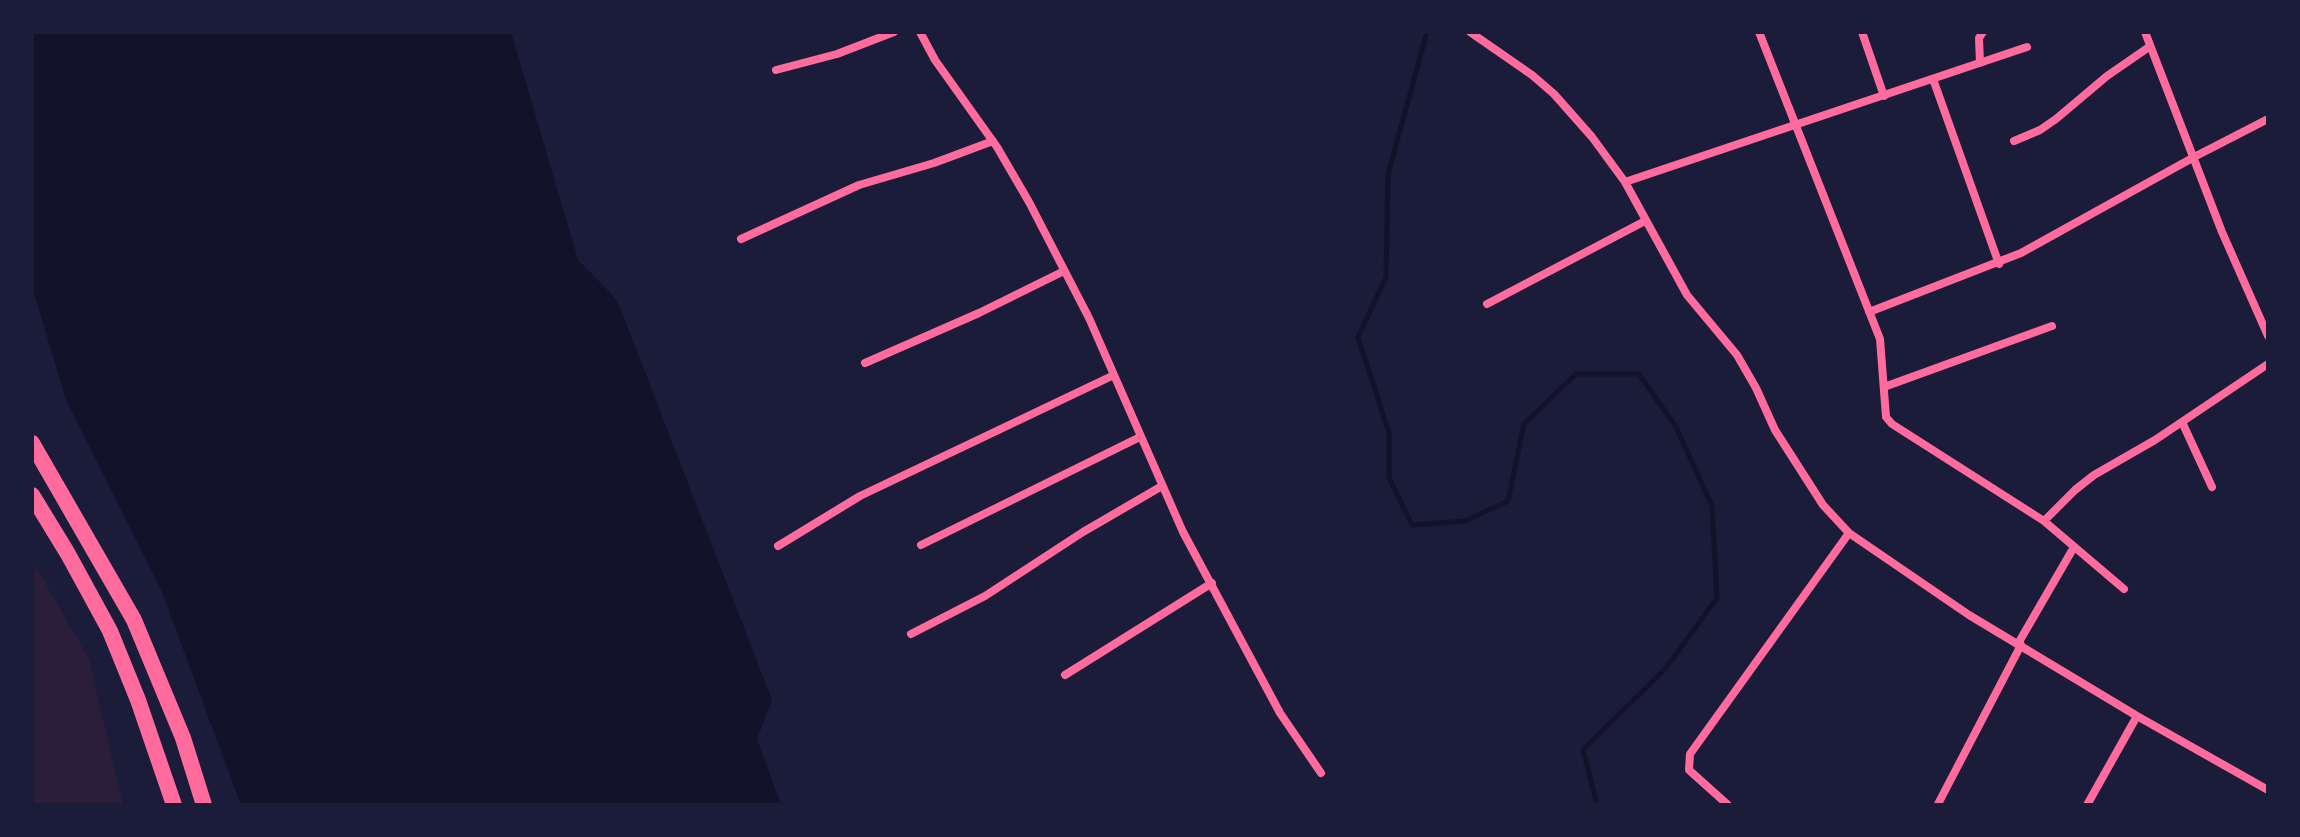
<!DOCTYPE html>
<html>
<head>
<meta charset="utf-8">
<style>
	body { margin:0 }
	#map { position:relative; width:2300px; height:837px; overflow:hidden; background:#1b1b3a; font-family:"Golos Text",sans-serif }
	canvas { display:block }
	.frame { position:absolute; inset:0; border:34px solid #1b1b3a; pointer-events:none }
</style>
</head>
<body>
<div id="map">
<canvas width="2300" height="837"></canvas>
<div class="frame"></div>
</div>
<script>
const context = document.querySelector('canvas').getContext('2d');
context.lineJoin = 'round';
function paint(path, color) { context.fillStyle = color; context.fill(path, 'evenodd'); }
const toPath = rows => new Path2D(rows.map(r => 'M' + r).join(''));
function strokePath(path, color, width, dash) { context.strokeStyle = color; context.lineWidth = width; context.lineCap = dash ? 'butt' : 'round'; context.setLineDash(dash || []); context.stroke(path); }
const green = toPath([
	[32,560,89,659,123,805,32,805]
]);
const water = toPath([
	[32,32,511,32,578,260,617,300,772,700,757,739,781,805,241,805,162,592,66,400,32,286]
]);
const stream = toPath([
	[1427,32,1388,174,1386,277,1358,337,1389,433,1389,478,1412,525,1465,521,1508,501,1524,424,1576,374,1639,374,1676,427,1712,506,1717,598,1666,668,1583,750,1597,805]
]);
const minor = toPath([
	[920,32,935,60,997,147,1029,202,1089,318,1183,532,1280,713,1321,773],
	[1470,32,1532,75,1554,94,1592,137,1625,182,1687,295,1737,355,1756,388,1775,430,1823,505,1849,533,1969,615,2137,716,2268,790],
	[1759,32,1880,339,1886,417,1892,424,2044,521,2124,589],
	[1862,32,1884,96],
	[2145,32,2222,232,2268,336],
	[1980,63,1979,38,1983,32],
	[776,70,837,54,894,32],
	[1933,79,1999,264],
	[2014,141,2040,130,2056,119,2107,76,2149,47],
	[1625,182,2027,47],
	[741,239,859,185,934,163,993,141],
	[1487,304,1645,221],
	[1869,312,2021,253,2196,156,2268,119],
	[865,363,979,313,1064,271],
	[1884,387,2052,326],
	[2182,422,2212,487],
	[2044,521,2075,490,2094,475,2155,440,2268,364],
	[921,545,1140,437],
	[778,546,860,496,1114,375],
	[911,634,985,596,1083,532,1162,486],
	[1065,675,1212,583],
	[1938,804,2021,645,2019,642,2074,547],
	[1728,805,1689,770,1690,754,1849,533],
	[2087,805,2137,716]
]);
const trunk = toPath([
	[32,443,134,620,183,738,204,805],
	[32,495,68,554,110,631,138,700,174,805]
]);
paint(green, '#2a1e3b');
paint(water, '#12122b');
strokePath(stream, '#12122b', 5);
strokePath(minor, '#ff6b9d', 8);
strokePath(trunk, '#ff6b9d', 16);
</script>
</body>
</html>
